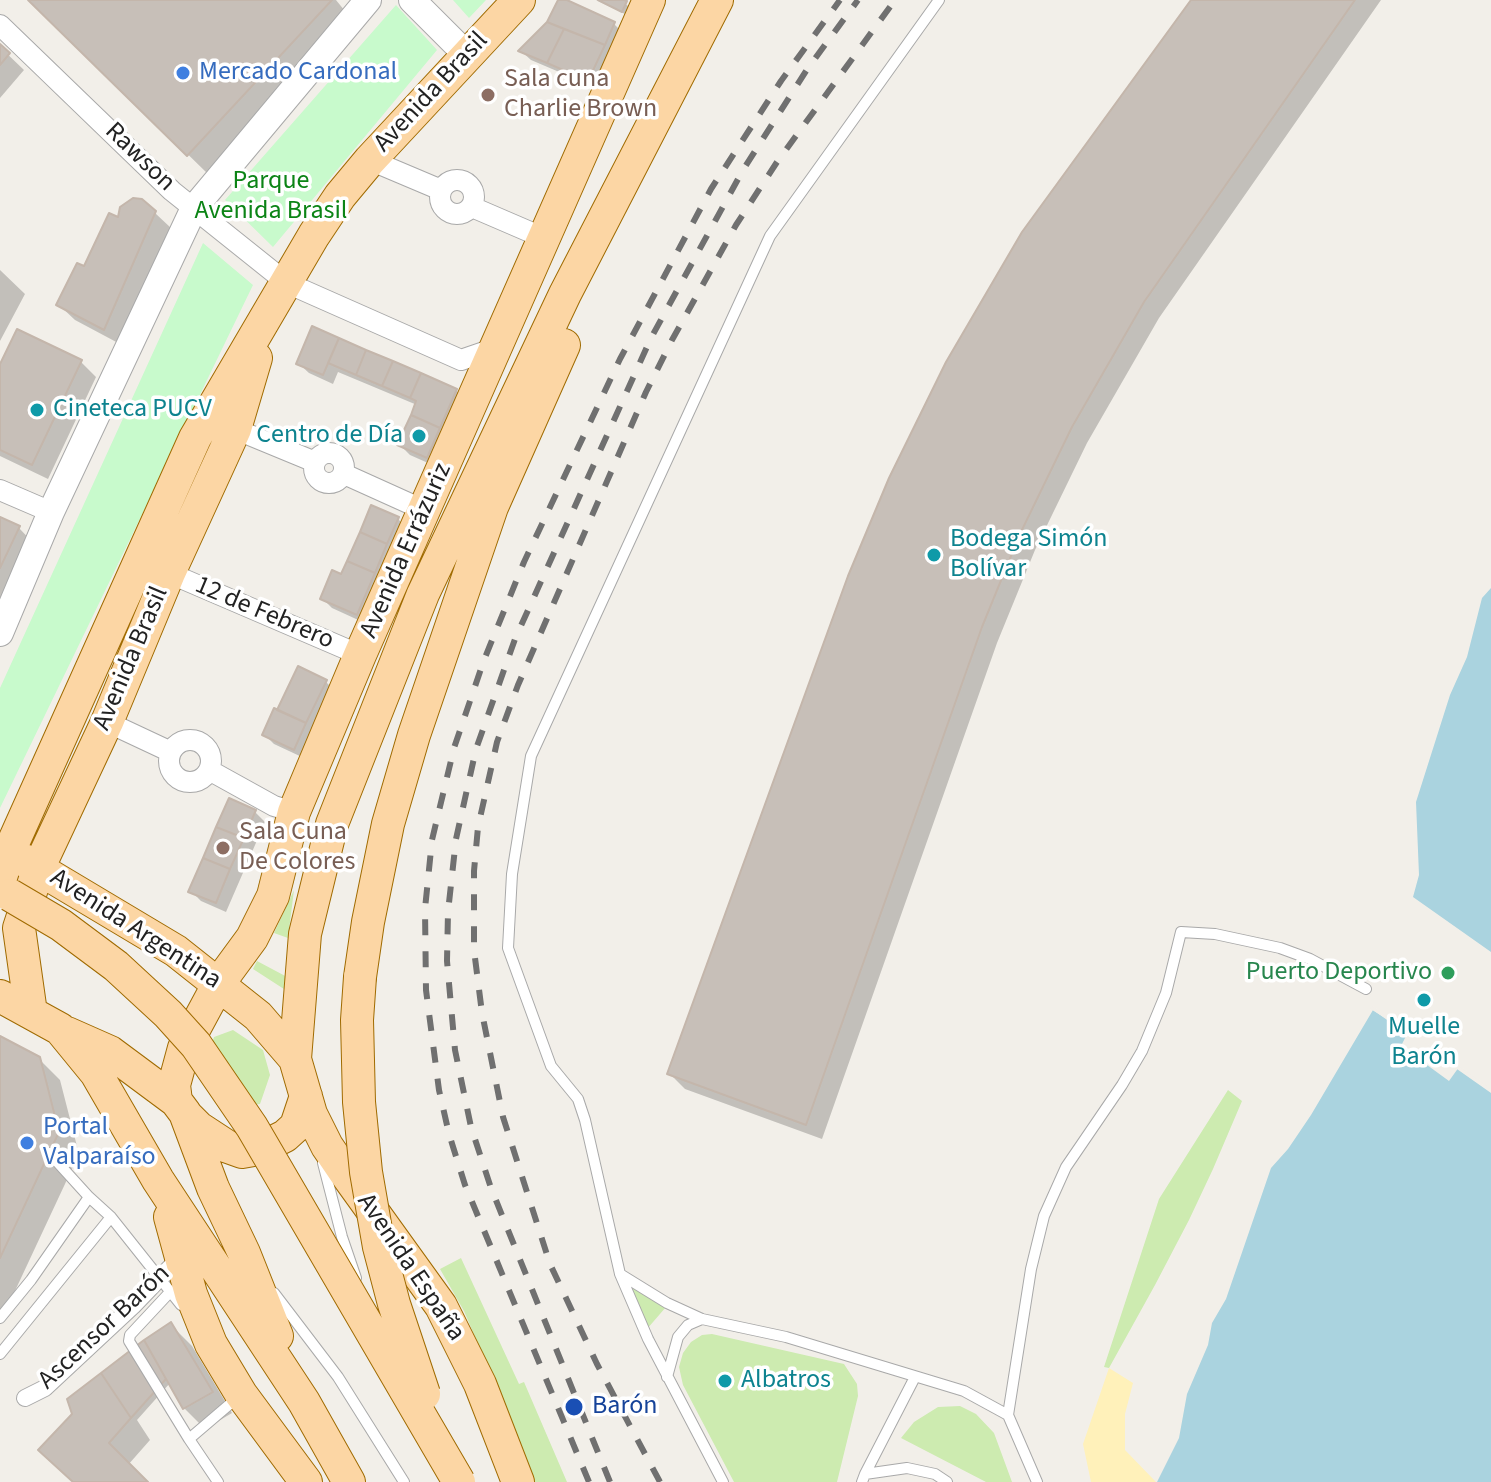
<!DOCTYPE html>
<html>
<head>
<meta charset="utf-8">
<style>
	body { margin:0 }
	canvas { display:block; background:#f2efe9 }
</style>
</head>
<body>
<canvas width="1491" height="1482"></canvas>
<script>
const context = document.querySelector('canvas').getContext('2d');
context.lineJoin = 'round';
function paint(path, color) { context.fillStyle = color; context.fill(path, 'evenodd'); }
const toPath = rows => new Path2D(rows.map(r => 'M' + r).join(''));
function strokePath(path, color, width, dash) { context.strokeStyle = color; context.lineWidth = width; context.lineCap = dash ? 'butt' : 'round'; context.setLineDash(dash || []); context.stroke(path); }
function drawText(font, color, halo, rows, align = 'center') {
  context.font = font + ' "Source Sans 3",sans-serif'; context.lineWidth = 7; context.setLineDash([]); context.textBaseline = 'middle'; context.strokeStyle = halo; context.fillStyle = color; for (const [text, x, y, turn = 0] of rows) {
    context.save(); context.translate(x, y); context.rotate((+turn || 0) * Math.PI / 180); context.textAlign = isNaN(turn) ? turn : align; if (halo) context.strokeText(text, 0, 0); context.fillText(text, 0, 0); context.restore();
  }
}
const grass = toPath([
	[294,890,288,938,274,933],
	[257,961,289,978,287,991,253,969],
	[233,1030,263,1050,270,1075,260,1104,245,1106,203,1072,214,1037],
	[1228,1090,1242,1101,1213,1169,1189,1220,1155,1285,1109,1368,1104,1367,1159,1199],
	[461,1258,519,1384,524,1382,567,1482,532,1482,496,1386,464,1311,440,1269],
	[630,1286,666,1307,647,1329],
	[712,1334,844,1364,857,1384,858,1396,837,1482,734,1482,683,1385,679,1367,683,1353,691,1342,702,1335],
	[960,1406,976,1414,994,1433,1012,1482,986,1482,901,1438,914,1422,938,1407]
]);
const sand = toPath([
	[1109,1368,1133,1383,1125,1414,1125,1450,1156,1482,1091,1482,1083,1444]
]);
const park = toPath([
	[453,0,486,0,469,18],
	[396,5,437,50,273,247,225,200],
	[203,243,253,285,0,808,0,688]
]);
const water = toPath([
	[1491,588,1491,952,1413,897,1419,875,1416,802,1450,695,1467,657,1482,598],
	[1373,1010,1491,1093,1491,1482,1157,1482,1179,1438,1187,1394,1208,1345,1212,1323,1226,1299,1271,1168,1288,1149,1311,1115]
]);
const pier = toPath([
	[1372,1006,1491,1088,1491,1090,1459,1067,1449,1081,1401,1046,1408,1032,1369,1008]
]);
const shadow = toPath([
	[30,0,336,0,353,21,209,175],
	[560,0,614,24,635,45,599,89,531,60,521,51,549,24],
	[596,0,620,0,631,8,627,15],
	[1194,0,1381,0,1159,318,1087,443,1035,550,997,643,822,1139,685,1089,669,1073],
	[0,47,24,70,0,98],
	[155,213,171,228,120,344,75,320,59,305,120,219],
	[0,270,25,294,0,341],
	[313,329,456,390,466,401,437,467,410,455,400,445,417,405,338,372,333,384,309,373,298,363],
	[81,362,96,377,48,479,0,456,0,369],
	[372,508,398,519,408,529,367,624,332,608,322,598,342,577],
	[0,519,19,528,39,549,0,624],
	[326,682,336,692,304,758,274,744,264,734],
	[255,812,265,822,226,912,201,901,191,891],
	[0,1039,39,1059,60,1080,79,1154,0,1323],
	[171,1325,192,1346,232,1413,205,1429,184,1408,170,1383,137,1420,150,1440,128,1465,146,1482,74,1482,75,1414,101,1375]
]);
const building = toPath([
	[28,0,332,0,187,156,28,0],
	[558,0,567,0,615,22,605,45,547,22,558,0],
	[598,0,624,0,627,1,622,12,598,0],
	[1191,0,1355,0,1144,302,1072,427,1020,534,982,627,806,1125,667,1074,848,576,889,478,946,362,1022,232,1191,0],
	[547,22,564,29,547,63,518,51,547,22],
	[564,29,605,45,588,81,547,63,564,29],
	[0,44,10,53,0,65,0,44],
	[133,198,142,199,156,211,104,330,56,305,77,263,84,266,109,213,118,217,120,207,133,198],
	[312,326,339,338,323,375,296,364,312,326],
	[17,329,82,360,32,465,0,450,0,364,17,329],
	[339,338,366,350,356,375,328,363,339,338],
	[366,350,393,361,382,386,356,375,366,350],
	[393,361,421,373,410,398,382,386,393,361],
	[421,373,457,389,440,428,411,415,416,401,410,398,421,373],
	[411,415,440,428,427,458,397,445,411,415],
	[371,505,399,517,387,544,360,532,371,505],
	[0,517,20,526,0,568,0,517],
	[360,532,387,544,375,573,347,561,360,532],
	[347,561,375,573,357,615,320,599,332,570,341,574,347,561],
	[298,666,327,680,306,723,277,710,298,666],
	[274,708,306,723,294,750,262,735,274,708],
	[229,798,256,810,244,838,216,827,229,798],
	[216,827,244,838,230,869,203,858,216,827],
	[203,858,230,869,216,903,188,892,203,858],
	[0,1036,40,1057,59,1132,0,1258,0,1036],
	[171,1322,213,1392,183,1409,144,1340,171,1322],
	[144,1340,166,1379,131,1418,101,1373,144,1340],
	[101,1373,131,1418,109,1443,148,1482,73,1482,38,1450,72,1414,67,1399,101,1373]
]);
const service = toPath([
	[49,1153,89,1197,111,1217,181,1305],
	[323,1163,342,1237,356,1278],
	[620,1274,667,1303,702,1319,786,1337,964,1391,1008,1415,1037,1482],
	[171,1291,130,1335,129,1341,189,1439,237,1398],
	[274,1293,338,1377,404,1482],
	[0,1318,31,1280,89,1197],
	[0,1354,111,1217],
	[667,1377,678,1337,688,1325,702,1319],
	[1008,1415,1031,1269,1044,1216,1066,1167,1122,1085,1142,1051,1166,993,1181,932,1215,934,1280,948,1310,959,1366,989],
	[189,1439,218,1482],
	[865,1474,915,1377],
	[723,1482,648,1339,620,1274,585,1120,578,1099,551,1066,508,948,512,874,531,756,770,236,939,0],
	[862,1482,865,1474,907,1468,935,1474,947,1482]
]);
const pedestrian = toPath([
	[25,1398,45,1388,133,1306,182,1255]
]);
const minor = toPath([
	[0,25,172,191,287,283,461,360,496,348],
	[370,160,441,190],
	'440 197a17 17 0 1 1 34 0a17 17 0 1 1-34 0Z',
	[472,207,544,238],
	[235,429,315,462],
	'314 468a15 15 0 1 1 30 0a15 15 0 1 1-30 0Z',
	[344,474,426,511],
	[0,490,51,512],
	[169,573,360,655],
	[107,722,171,752],
	'169 761a21 21 0 1 1 42 0a21 21 0 1 1-42 0Z',
	[209,770,274,806,294,812]
]);
const tertiary = toPath([
	[412,0,468,56],
	[0,633,51,512,194,208,368,0]
]);
const primary = toPath([
	[22,859,176,951,258,1016,295,1059],
	[0,880,9,852,195,438,314,235,340,196,370,160,519,0],
	[360,977,368,922,388,824,414,735,492,507,564,345],
	[0,996,60,1029,96,1073,158,1180,304,1402,349,1482],
	[31,1013,19,928,39,867,107,722,169,573,235,429,256,358],
	[67,1033,110,1052,176,1101,185,1113,213,1188,244,1253,277,1336],
	[176,1101,174,1085,184,1048,219,983,252,938,273,896,294,812,360,655,649,0],
	[187,1116,199,1128,228,1147,242,1152,259,1149,285,1136,296,1126,306,1096],
	[170,1217,191,1294,211,1344,241,1394,306,1482],
	[518,1482,480,1384,441,1306,346,1174,327,1146,311,1114,295,1059,305,934,332,824,423,594,565,294,717,0]
]);
const rail = toPath([
	[589,1482,465,1185,449,1134,439,1090,426,990,425,909,432,840,454,748,484,660,524,562,620,359,711,189,781,81,840,0],
	[610,1482,491,1188,471,1127,455,1050,447,961,448,912,456,839,476,749,515,639,651,338,743,170,808,68,858,0],
	[660,1482,597,1364,550,1264,503,1117,482,1013,474,950,474,871,478,827,497,742,518,685,646,392,672,340,736,225,777,162,895,0]
]);
const primaryBridge = toPath([
	[10,895,61,925,116,966,168,1014,196,1045,252,1127,459,1482],
	[360,977,357,1020,359,1102,366,1172,379,1247,394,1304,424,1394]
]);
const markers = [
	[183,73,8,"#3f7fe0"],
	[488,95,8,"#8d6e63"],
	[37,410,8,"#0f9aa8"],
	[419,436,8,"#0f9aa8"],
	[934,555,8,"#0f9aa8"],
	[223,848,8,"#8d6e63"],
	[1448,973,8,"#2e9e5b"],
	[1424,1000,8,"#0f9aa8"],
	[27,1143,8,"#3f7fe0"],
	[725,1381,8,"#0f9aa8"],
	[574,1407,10,"#1a4fb4"]
];
const shopNames = [
	["Mercado Cardonal",199,73],
	["Portal",43,1128],
	["Valparaíso",43,1158]
];
const educationNames = [
	["Sala cuna",504,80],
	["Charlie Brown",504,110],
	["Sala Cuna",239,833],
	["De Colores",239,863]
];
const streetNames = [
	["Avenida Brasil",432,93,-47],
	["Rawson",139,158,44],
	["Avenida Errázuriz",407,551,-66],
	["12 de Febrero",264,614,23],
	["Avenida Brasil",132,659,-67],
	["Avenida Argentina",135,930,33],
	["Avenida España",410,1268,56],
	["Ascensor Barón",105,1328,-43]
];
const parkNames = [
	["Parque",271,182],
	["Avenida Brasil",271,212]
];
const cultureNames = [
	["Cineteca PUCV",53,410],
	["Centro de Día",403,436,"right"],
	["Bodega Simón",950,540],
	["Bolívar",950,570],
	["Muelle",1424,1028,"center"],
	["Barón",1424,1058,"center"],
	["Albatros",741,1381]
];
const leisureNames = [
	["Puerto Deportivo",1432,973]
];
const transitNames = [
	["Barón",592,1407]
];
paint(grass, '#cdebb0');
paint(sand, '#fff1ba');
paint(park, '#c8facc');
paint(water, '#aad3df');
paint(pier, '#f2efe9');
paint(shadow, '#0003');
paint(building, '#c7bfb8');
strokePath(building, '#c4b6ab', 2);
strokePath(service, '#a9a9a9', 12);
strokePath(pedestrian, '#a9a9a9', 18);
strokePath(minor, '#a9a9a9', 22);
strokePath(tertiary, '#a9a9a9', 28);
strokePath(primary, '#a06b00', 34);
strokePath(service, '#fff', 10);
strokePath(pedestrian, '#fff', 16);
strokePath(minor, '#fff', 20);
strokePath(tertiary, '#fff', 26);
strokePath(primary, '#fcd6a4', 32);
strokePath(rail, '#707070', 6, [16, 16]);
strokePath(primaryBridge, '#a06b00', 34, []);
strokePath(primaryBridge, '#fcd6a4', 32);
for (const [x, y, r, color] of markers) { const dot = new Path2D(); dot.arc(x, y, r, 0, 2 * Math.PI); context.fillStyle = color; context.fill(dot); strokePath(dot, '#fff', 3); }
drawText('26px', '#366cbe', '#fff', shopNames, 'left');
drawText('26px', '#785e54', '#fff', educationNames, 'left');
drawText('26px', '#222', '#fff', streetNames);
drawText('26px', '#0c8416', '#fff', parkNames);
drawText('26px', '#0d838f', '#fff', cultureNames, 'left');
drawText('26px', '#27864d', '#fff', leisureNames, 'right');
drawText('26px', '#164399', '#fff', transitNames, 'left');
</script>
</body>
</html>
